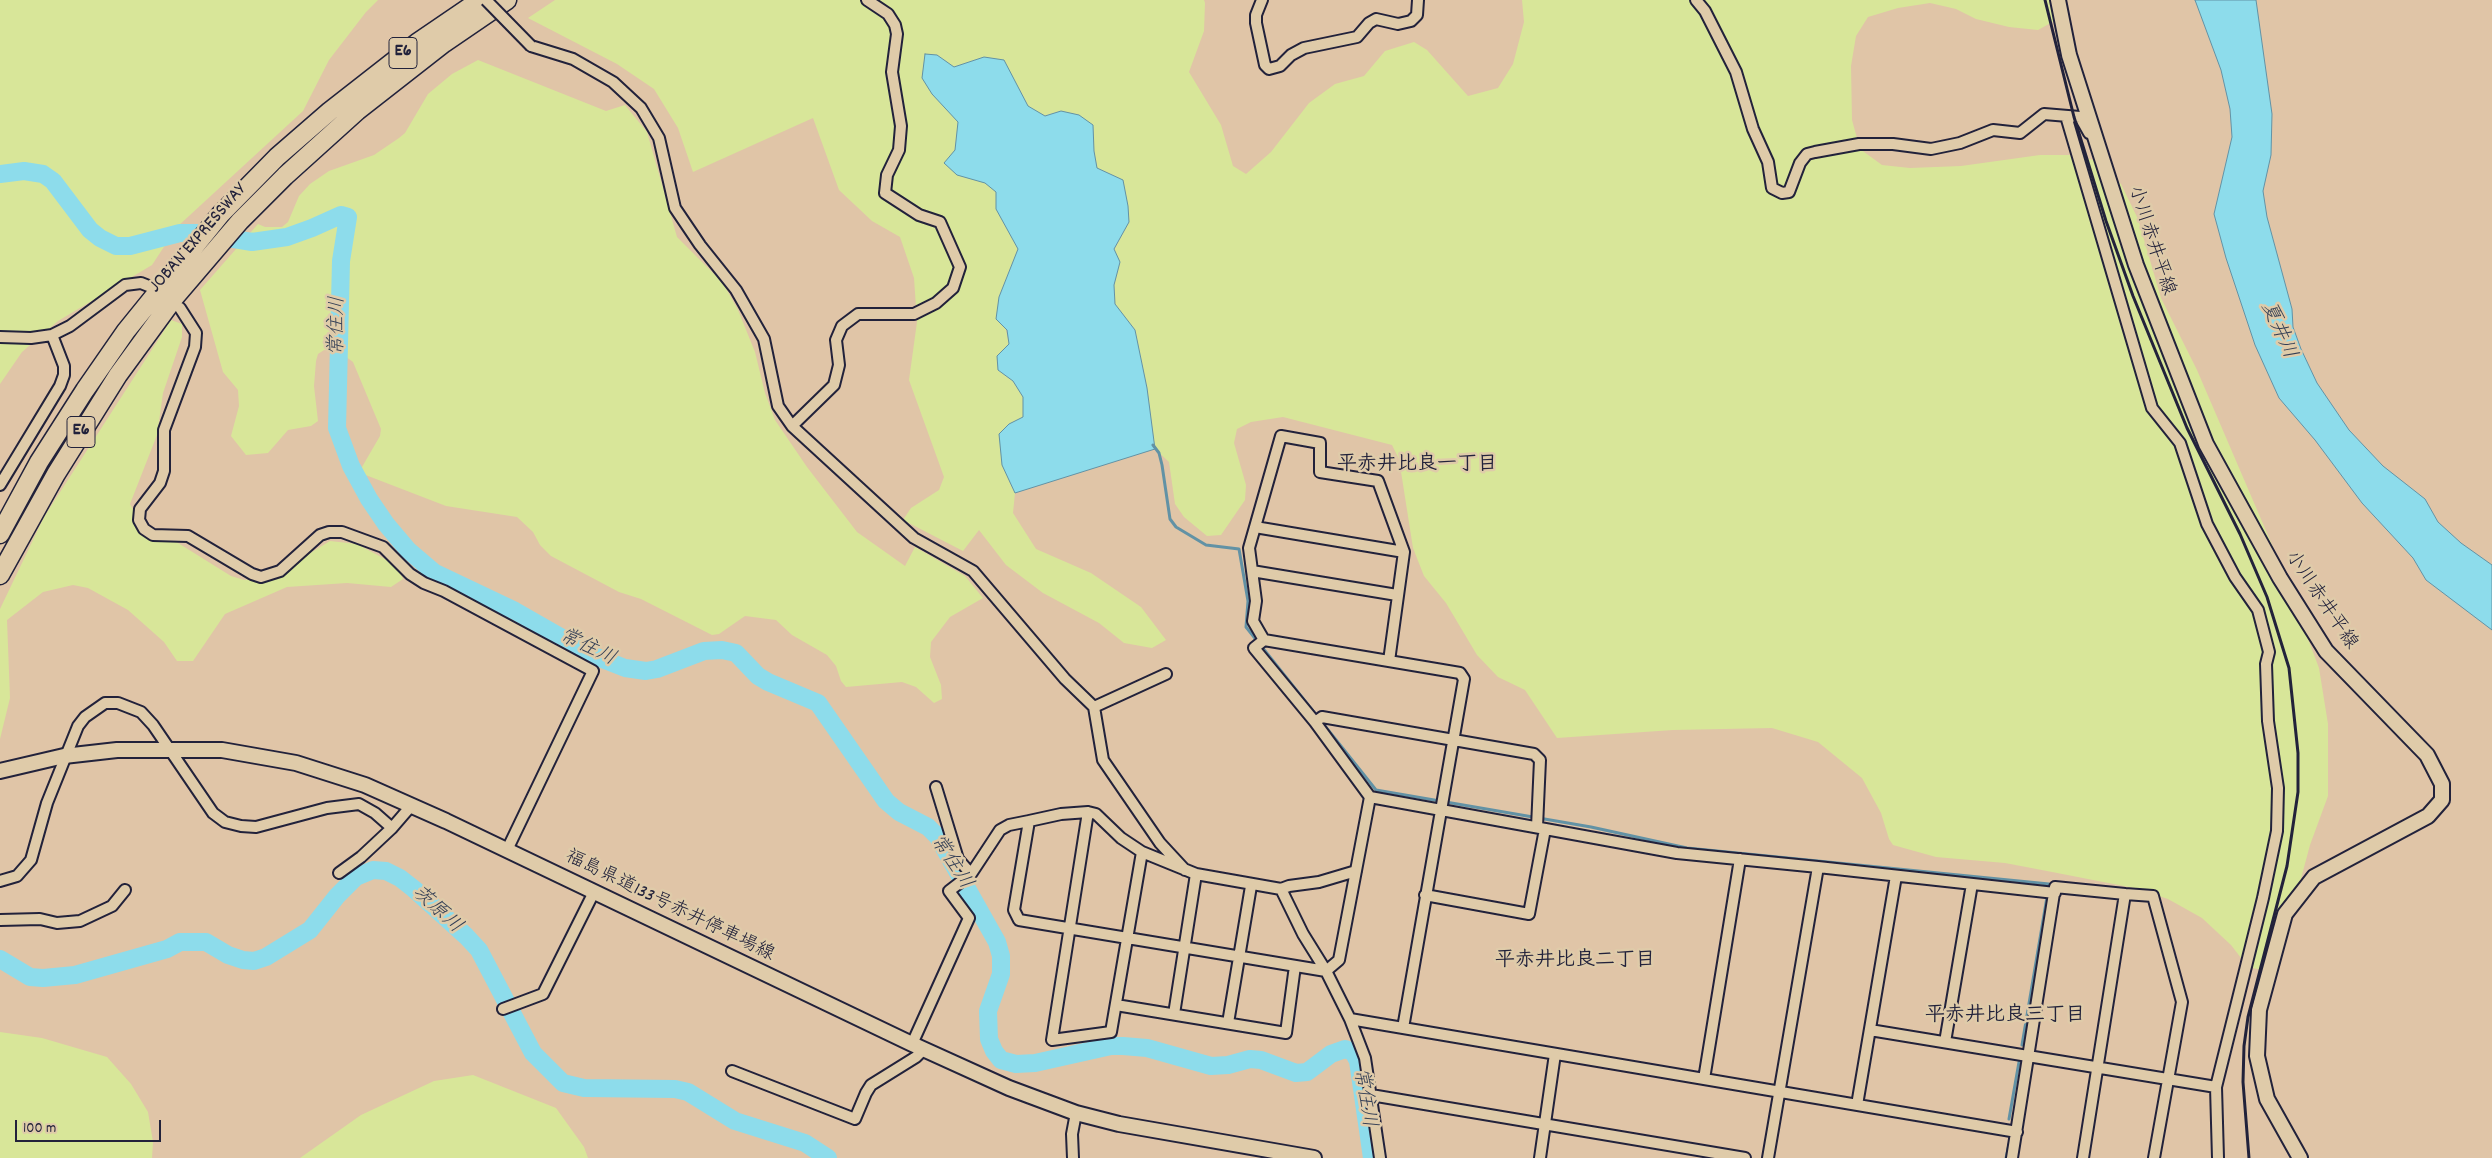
<!DOCTYPE html>
<html>
<head>
<meta charset="utf-8">
<style>
	body { margin:0 }
	#map { position:relative; width:2492px; height:1158px; overflow:hidden; background:#e0c5a7; font-family:Dekko,sans-serif }
	canvas { display:block }
	.scale { position:absolute; left:15px; top:1120px; width:146px; height:22px; box-sizing:border-box; border:2px solid #22223b; border-top:0; padding-left:6px; font-size:15px; line-height:18px; white-space:nowrap; color:#22223b; -webkit-text-stroke:4px #dfcba9; paint-order:stroke }
</style>
</head>
<body>
<div id="map">
<canvas width="2492" height="1158"></canvas>
<div class="scale">100 m</div>
</div>
<script>
const context = document.querySelector('canvas').getContext('2d');
context.lineJoin = 'round';
function paint(path, color) { context.fillStyle = color; context.fill(path, 'evenodd'); }
const toPath = rows => new Path2D(rows.map(r => 'M' + r).join(''));
function strokePath(path, color, width, dash) { context.strokeStyle = color; context.lineWidth = width; context.lineCap = dash ? 'butt' : 'round'; context.setLineDash(dash || []); context.stroke(path); }
function drawText(font, color, halo, rows, align = 'center') {
  context.font = font + ' Dekko,"Klee One",sans-serif'; context.lineWidth = 5; context.setLineDash([]); context.textBaseline = 'middle'; context.strokeStyle = halo; context.fillStyle = color; for (const [text, x, y, turn = 0] of rows) {
    context.save(); context.translate(x, y); context.rotate((+turn || 0) * Math.PI / 180); context.textAlign = isNaN(turn) ? turn : align; if (halo) context.strokeText(text, 0, 0); context.fillText(text, 0, 0); context.restore();
  }
}
const green = toPath([
	[0,0,378,0,366,12,329,60,303,111,177,227,152,265,58,321,22,352,0,384],
	[555,0,1204,0,1205,3,1204,31,1189,72,1221,125,1233,166,1246,174,1271,152,1309,103,1335,84,1364,76,1385,51,1414,42,1427,50,1468,96,1498,88,1513,64,1524,22,1522,0,2067,0,2056,20,2038,30,2009,27,1976,19,1956,9,1930,3,1898,8,1868,17,1856,36,1851,66,1852,120,1860,149,1882,165,1910,168,1961,166,2040,155,2071,155,2098,161,2121,184,2138,219,2161,298,2197,370,2273,547,2319,668,2328,724,2328,796,2310,845,2299,886,2271,963,2262,970,2248,967,2231,945,2202,918,2168,899,2134,888,2047,871,2005,863,1936,857,1893,845,1889,839,1881,813,1862,778,1818,742,1772,728,1673,730,1557,738,1525,690,1498,677,1477,655,1446,603,1424,576,1413,548,1399,459,1392,445,1283,417,1251,422,1237,429,1234,443,1246,485,1245,500,1221,535,1207,536,1184,517,1175,504,1169,462,1155,449,1147,388,1135,330,1115,304,1114,285,1120,262,1114,250,1129,222,1123,180,1097,168,1094,151,1093,125,1061,111,1045,116,1028,106,1019,88,984,57,954,67,937,55,949,110,958,122,955,150,996,192,996,209,1018,249,999,297,1009,344,997,356,998,370,1013,381,1023,397,1023,417,1009,424,1009,481,1015,493,1013,513,1036,549,1091,573,1141,607,1166,640,1152,648,1124,643,1099,623,1043,593,1006,565,979,530,963,551,903,520,911,508,939,490,944,477,909,380,917,322,914,278,900,237,872,221,839,190,813,118,693,172,678,128,654,89,617,64,528,18],
	[478,60,606,111,625,105,647,132,677,237,723,283,738,310,755,352,765,393,775,420,807,467,857,532,905,566,915,547,965,576,983,598,950,617,931,642,930,657,941,685,942,699,934,703,916,687,902,682,846,687,841,681,836,666,827,655,792,635,776,620,745,616,719,634,712,635,641,599,619,592,551,556,540,545,533,532,517,517,446,506,363,474,362,467,380,436,381,429,353,362,338,351,324,350,318,354,316,361,314,386,318,421,311,426,288,430,268,453,246,455,231,436,239,406,238,390,223,372,200,290,258,224,265,227,282,227,288,222,299,196,310,184,329,171,374,155,399,138,405,133,428,94,452,74],
	[171,320,182,324,182,337,163,393,157,435,130,504,143,529,170,538,231,576,244,580,271,577,330,541,357,544,396,565,403,579,391,587,347,583,287,587,225,614,193,661,177,661,164,642,128,610,88,588,73,585,43,592,7,620,10,698,0,739,0,609,44,517],
	[0,1032,42,1038,107,1057,131,1084,148,1112,153,1142,152,1158,0,1158],
	[473,1075,556,1108,584,1147,588,1158,300,1158,361,1115,434,1081]
]);
const water = toPath([
	[2195,0,2256,0,2272,114,2271,155,2263,191,2267,217,2292,309,2293,327,2301,349,2317,383,2349,430,2383,466,2425,499,2438,522,2461,543,2492,565,2492,630,2426,580,2413,558,2362,503,2315,440,2279,398,2255,345,2226,258,2214,214,2232,137,2230,109,2221,70,2195,0],
	[925,54,937,55,954,67,984,57,1004,60,1028,106,1045,116,1061,111,1079,115,1093,125,1094,151,1097,168,1123,180,1128,206,1129,222,1114,249,1120,262,1114,285,1115,304,1135,330,1147,388,1155,449,1015,493,1002,465,999,434,1009,424,1023,417,1023,397,1013,381,998,370,997,356,1009,344,1007,330,996,319,999,297,1018,249,996,209,996,192,985,183,957,175,944,163,955,150,958,122,932,94,922,78,925,54]
]);
const stream = toPath([
	[1153,445,1159,453,1162,465,1170,519,1176,527,1206,545,1239,549,1248,601,1246,627,1376,790,1591,827,1687,848,2049,884,2049,886],
	[2022,1045,2047,897],
	[2009,1119,2019,1062],
	[2006,1158,2009,1144]
]);
const river = toPath([
	[0,174,24,171,43,174,53,181,90,230,100,238,116,246,130,246,180,233,198,233,252,242,287,237,312,228,341,215,348,217,341,261,337,428,351,466,369,499,386,524,408,550,435,573,515,611,592,655,625,668,646,671,657,669,704,651,722,650,736,653,758,676,768,682,818,703,886,801,899,812,928,827,938,837,997,942,1001,956,1001,974,988,1011,989,1039,994,1051,1001,1060,1016,1064,1035,1063,1111,1046,1123,1046,1147,1048,1211,1066,1228,1065,1250,1059,1261,1060,1296,1073,1307,1072,1331,1054,1345,1049,1353,1052,1358,1061,1372,1158],
	[0,959,30,977,43,978,75,975,167,949,180,942,206,942,228,955,243,960,254,961,266,957,310,930,337,896,356,877,373,870,386,871,400,878,414,889,466,936,479,950,533,1053,563,1083,584,1088,675,1089,688,1092,735,1121,805,1143,828,1158]
]);
const minor = toPath([
	[1262,0,1256,15,1256,23,1265,65,1269,69,1280,66,1291,55,1304,48,1357,37,1369,23,1376,19,1398,24,1411,21,1417,15,1418,0],
	[1696,0,1705,11,1736,72,1753,129,1768,162,1772,188,1782,193,1789,192,1800,163,1807,154,1815,152,1859,144,1893,144,1931,149,1960,143,1993,130,2020,133,2044,114,2080,117,2089,133],
	[531,46,573,59,613,82,641,108,659,138,675,208,700,245,736,290,764,339,778,406,792,426,914,538,973,571,1065,679,1094,707,1103,760,1160,843,1185,870],
	[2066,116,2152,408,2180,443,2207,524,2235,577,2258,610,2269,652,2266,664,2268,721,2278,788,2277,831,2263,898,2216,1087,2218,1158],
	[180,308,196,333,195,347,164,430,164,471,160,483,140,509,139,520,144,529,153,535,188,536,252,574,261,577,280,571,320,535,329,532,342,532,383,547,410,574,424,583,444,591,593,671,507,850],
	[0,337,31,338,52,335,70,326,125,285,141,283,151,287],
	[792,426,834,385,839,365,836,340,842,326,858,314,914,314,936,303,953,288,960,267,940,222,919,215,885,193,887,175,899,150,901,126,892,72,897,34,895,25,888,14,867,0],
	[0,485,60,386,64,375,64,366,52,335],
	[1255,527,1404,552,1389,661],
	[1252,571,1397,595],
	[1264,640,1254,648,1315,722,1370,797],
	[1094,707,1166,674],
	[1315,722,1322,717,1534,754,1540,760,1537,827],
	[936,787,958,859,971,874],
	[1088,812,1052,1040,1111,1032,1142,852],
	[339,873,361,857,392,828,411,806],
	[0,881,17,876,31,860,47,803,78,726,85,717,105,703,118,703,141,712,153,725,213,813,225,822,241,826,256,827,327,808,359,804,375,813,392,828],
	[1281,889,1196,874,1142,852,1121,838,1096,814,1088,812,1061,814,1029,821,1014,910,1019,920,1326,971],
	[1425,895,1529,914,1545,829],
	[0,920,40,919,57,923,80,921,112,906,125,890],
	[1326,971,1303,934,1281,889,1289,886,1319,882,1356,871],
	[1116,1005,1286,1033,1295,966],
	[503,1009,543,994,594,892],
	[1174,1014,1196,874],
	[1350,1019,2017,1132],
	[1228,1023,1251,886],
	[1403,1028,1464,679,1460,673,1264,640,1253,621,1256,601,1249,548,1281,436,1320,443,1320,472,1378,481,1404,552],
	[1870,1030,2216,1087],
	[1945,1042,1972,884],
	[912,1044,969,918,949,891,971,874,1000,830,1009,825,1029,821],
	[732,1071,855,1119,866,1093,871,1085,916,1057,924,1049],
	[1704,1079,1740,859],
	[1371,1095,1745,1158],
	[1857,1105,1896,876],
	[1073,1158,1072,1134,1076,1113],
	[1380,1158,1365,1058,1350,1019,1326,971,1339,960,1370,797,1677,853,1818,867],
	[1540,1158,1555,1054],
	[1768,1158,1818,867,2055,893],
	[2012,1158,2055,887,2125,894],
	[2083,1158,2125,894,2153,896,2182,1002,2154,1158]
]);
const secondary = toPath([
	[2058,0,2069,55,2136,265,2206,444,2280,578,2326,651,2427,755,2442,784,2442,800,2428,816,2314,877,2285,914,2259,1010,2257,1056,2267,1099,2300,1158],
	[0,771,64,756,117,750,222,750,296,763,365,785,446,821,912,1044,1009,1088,1076,1113,1119,1124,1314,1158]
]);
const motorway = toPath([
	[0,534,39,462,85,390,126,331,220,215,277,157,330,111,417,43,480,0],
	[0,575,56,474,118,375,175,297,240,221,285,176,357,111,444,43,507,0]
]);
const rail = toPath([
	[2045,0,2074,117,2106,221,2133,296,2187,428,2240,534,2267,597,2289,668,2298,753,2298,792,2287,866,2248,1017,2244,1046,2243,1082,2249,1158]
]);
const minorBridge = toPath([
	[486,0,531,46]
]);
const shields = [
	[403,53,28],
	[81,432,28]
];
const shieldNames = [
	["E6",403,53],
	["E6",81,432]
];
const streetNames = [
	["JOBAN EXPRESSWAY",199,239,-49],
	["小川赤井平線",2150,241,72],
	["小川赤井平線",2320,601,56],
	["福島県道133号赤井停車場線",669,907,26]
];
const waterNames = [
	["常住川",339,326,-89],
	["夏井川",2277,331,66],
	["常住川",587,649,26],
	["常住川",950,863,57],
	["茨原川",436,911,42],
	["常住川",1363,1098,81]
];
const neighbourhoodNames = [
	["平赤井比良一丁目",1417,466],
	["平赤井比良二丁目",1575,962],
	["平赤井比良三丁目",2005,1017]
];
paint(green, '#d8e699');
paint(water, '#8ddceb');
strokePath(water, '#6292a5', 1);
strokePath(stream, '#6292a5', 3);
strokePath(river, '#8ddceb', 18);
strokePath(minor, '#22223b', 14);
strokePath(secondary, '#22223b', 18);
strokePath(motorway, '#22223b', 21);
strokePath(minor, '#dfcba9', 10);
strokePath(secondary, '#dfcba9', 14);
strokePath(motorway, '#dfcba9', 18);
strokePath(rail, '#22223b', 3);
strokePath(minorBridge, '#22223b', 14, []);
strokePath(minorBridge, '#dfcba9', 10);
for (const [x, y, w] of shields) { const box = new Path2D(); box.roundRect(x - w / 2, y - 15.5, w, 31, 4); context.fillStyle = '#dfcba9'; context.fill(box); strokePath(box, '#22223b', 1); }
drawText('bold 18px', '#22223b', null, shieldNames);
drawText('19px', '#22223b', '#dfcba9', streetNames);
drawText('italic 20px', '#323e55', '#dfcba9', waterNames);
drawText('bold 20px', '#22223b', '#dfcba9', neighbourhoodNames);
</script>
</body>
</html>
